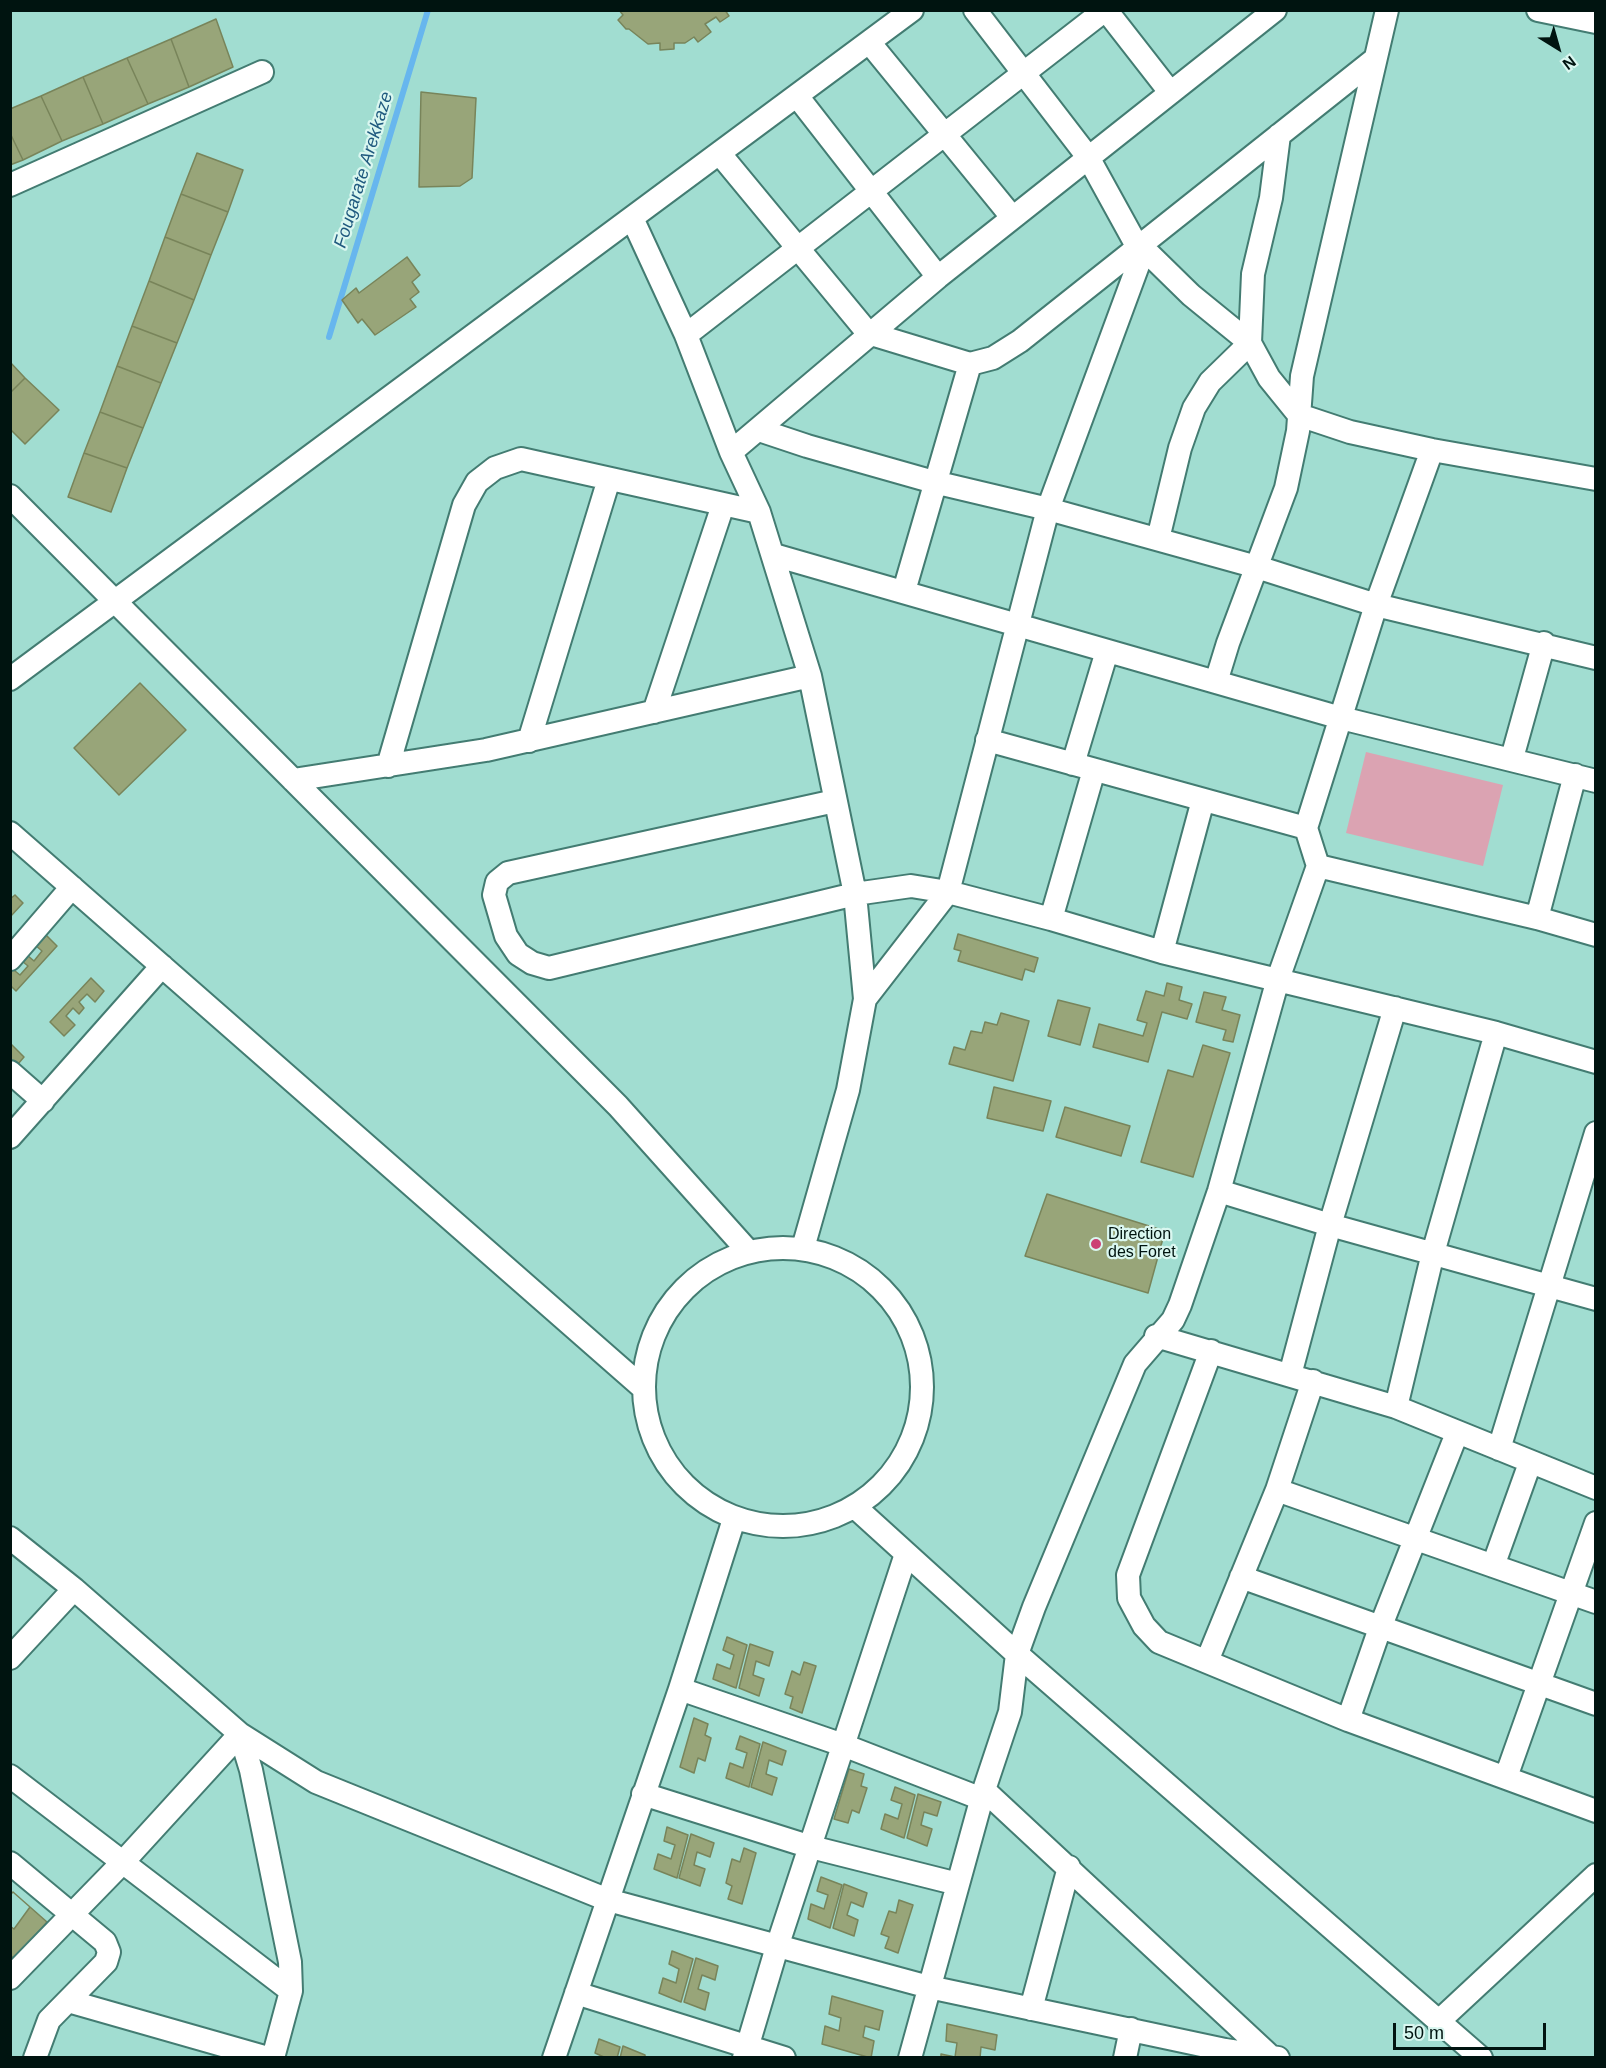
<!DOCTYPE html>
<html>
<head>
<meta charset="utf-8">
<style>
	body { margin:0 }
	#map { position:relative; width:1606px; height:2068px; overflow:hidden; background:#a1ddd1; font-family:Arial,sans-serif }
	canvas { display:block }
	.frame { position:absolute; inset:0; border:12px solid #001410; pointer-events:none }
	.north { position:absolute; left:1528px; top:18px; width:60px; height:60px; -webkit-text-stroke:4px #daf7f0; paint-order:stroke; rotate:143deg; font-size:16px; font-weight:700; line-height:24px; text-align:center; color:#001410 }
	.north::after { content:''; display:block; margin:auto; width:21px; height:27px; background:#001410; clip-path:polygon(50% 0,100% 100%,50% 72%,0 100%) }
	.scale { position:absolute; left:1393px; top:2023px; width:153px; height:27px; box-sizing:border-box; border:3px solid #001410; border-top:0; padding-left:8px; font-size:18px; line-height:21px; white-space:nowrap; color:#001410; -webkit-text-stroke:4px #daf7f0; paint-order:stroke }
</style>
</head>
<body>
<div id="map">
<canvas width="1606" height="2068"></canvas>
<div class="frame"></div>
<div class="north">N</div>
<div class="scale">50 m</div>
</div>
<script>
const context = document.querySelector('canvas').getContext('2d');
context.lineJoin = 'round';
function paint(path, color) { context.fillStyle = color; context.fill(path, 'evenodd'); }
const toPath = rows => new Path2D(rows.map(r => 'M' + r).join(''));
function strokePath(path, color, width, dash) { context.strokeStyle = color; context.lineWidth = width; context.lineCap = dash ? 'butt' : 'round'; context.setLineDash(dash || []); context.stroke(path); }
function drawText(font, color, halo, rows, align = 'center') {
  context.font = font + ' Arial,sans-serif'; context.lineWidth = 4.5; context.setLineDash([]); context.textBaseline = 'middle'; context.strokeStyle = halo; context.fillStyle = color; for (const [text, x, y, turn = 0] of rows) {
    context.save(); context.translate(x, y); context.rotate((+turn || 0) * Math.PI / 180); context.textAlign = isNaN(turn) ? turn : align; if (halo) context.strokeText(text, 0, 0); context.fillText(text, 0, 0); context.restore();
  }
}
const green = toPath([
	[1366,752,1503,785,1483,866,1346,833]
]);
const stream = toPath([
	[329,337,428,10]
]);
const building = toPath([
	[619,10,725,10,729,16,720,22,716,17,705,24,711,32,698,42,694,37,685,43,674,43,674,49,660,50,660,43,648,44,629,29,626,29,618,20,623,15,619,10],
	[216,19,233,67,189,87,171,39,216,19],
	[171,39,189,87,148,104,127,58,171,39],
	[127,58,148,104,103,124,83,77,127,58],
	[83,77,103,124,62,141,41,96,83,77],
	[421,92,476,98,472,178,460,186,419,187,421,92],
	[41,96,62,141,23,160,10,133,10,109,41,96],
	[10,133,23,160,10,165,10,133],
	[197,153,243,170,228,212,181,194,197,153],
	[181,194,228,212,211,255,165,237,181,194],
	[165,237,211,255,194,300,149,281,165,237],
	[407,257,420,275,412,282,419,292,410,299,416,307,375,335,362,319,358,323,342,300,356,288,359,293,407,257],
	[149,281,194,300,177,343,132,326,149,281],
	[132,326,177,343,161,383,117,366,132,326],
	[10,362,25,378,10,393,10,362],
	[117,366,161,383,143,428,100,412,117,366],
	[25,378,59,410,25,444,10,429,10,393,25,378],
	[100,412,143,428,127,468,84,453,100,412],
	[84,453,127,468,111,512,68,497,84,453],
	[140,683,186,730,119,795,74,748,140,683],
	[15,895,23,903,10,917,10,899,15,895],
	[44,933,57,946,16,991,10,985,10,967,20,975,28,966,22,961,27,955,34,961,42,951,34,944,44,933],
	[958,934,1038,958,1034,972,1025,969,1022,980,958,961,961,951,954,949,958,934],
	[91,978,104,991,95,1002,87,994,79,1002,84,1008,79,1014,73,1008,66,1016,75,1025,64,1036,50,1022,91,978],
	[1167,983,1182,987,1179,1000,1192,1004,1187,1019,1162,1012,1148,1062,1093,1047,1099,1024,1143,1036,1147,1023,1137,1020,1146,991,1164,996,1167,983],
	[1204,992,1226,997,1222,1010,1240,1015,1233,1042,1223,1040,1226,1030,1196,1022,1204,992],
	[1058,1000,1090,1008,1080,1045,1048,1036,1058,1000],
	[1001,1013,1029,1021,1013,1081,949,1064,954,1047,965,1050,971,1031,982,1033,985,1022,997,1025,1001,1013],
	[10,1043,24,1057,12,1071,10,1069,10,1043],
	[1203,1045,1230,1053,1193,1177,1141,1162,1168,1070,1193,1077,1203,1045],
	[994,1087,1051,1101,1043,1131,987,1118,994,1087],
	[1065,1107,1130,1126,1121,1156,1056,1137,1065,1107],
	[1047,1194,1165,1231,1148,1293,1025,1256,1047,1194],
	[727,1637,747,1645,736,1688,713,1679,717,1664,730,1669,734,1655,723,1650,727,1637],
	[750,1644,773,1652,769,1666,756,1661,753,1675,764,1679,759,1696,739,1688,750,1644],
	[804,1662,816,1666,802,1713,790,1708,793,1697,785,1694,792,1671,800,1675,804,1662],
	[694,1718,708,1724,705,1735,711,1738,705,1761,698,1758,694,1773,680,1767,694,1718],
	[740,1736,760,1744,749,1787,726,1778,730,1763,743,1768,747,1753,736,1749,740,1736],
	[763,1742,786,1751,782,1765,769,1760,766,1774,777,1778,772,1795,751,1787,763,1742],
	[849,1769,864,1774,861,1786,867,1788,859,1813,852,1810,848,1823,834,1819,849,1769],
	[895,1787,915,1795,904,1838,881,1829,885,1814,898,1819,902,1804,891,1800,895,1787],
	[918,1794,941,1802,937,1816,924,1812,921,1825,932,1829,927,1846,907,1838,918,1794],
	[667,1827,688,1835,677,1878,654,1869,658,1854,671,1859,675,1845,664,1841,667,1827],
	[691,1834,714,1843,710,1857,697,1852,694,1865,705,1869,700,1886,679,1878,691,1834],
	[744,1848,756,1853,742,1904,728,1899,732,1886,726,1883,732,1859,740,1862,744,1848],
	[821,1877,842,1885,830,1928,808,1919,811,1904,824,1909,828,1895,817,1891,821,1877],
	[844,1884,867,1893,863,1907,851,1902,847,1915,858,1920,854,1936,833,1928,844,1884],
	[13,1892,47,1922,15,1959,10,1955,10,1895,13,1892],
	[13,1892,30,1907,14,1929,10,1926,10,1895,13,1892],
	[899,1900,913,1905,898,1953,885,1948,889,1937,881,1934,889,1911,896,1913,899,1900],
	[672,1951,693,1959,681,2002,659,1993,663,1978,676,1983,679,1969,669,1964,672,1951],
	[696,1958,718,1966,715,1980,702,1975,698,1989,709,1993,705,2010,684,2002,696,1958],
	[832,1996,883,2011,879,2030,865,2026,863,2037,874,2041,871,2058,822,2044,825,2026,839,2031,841,2018,829,2014,832,1996],
	[947,2024,997,2035,995,2050,981,2047,980,2058,941,2058,941,2054,955,2057,957,2043,946,2041,947,2024],
	[599,2039,620,2047,617,2058,606,2058,595,2053,599,2039],
	[623,2046,645,2055,645,2058,620,2058,623,2046]
]);
const minor = toPath([
	[1106,10,1170,92],
	[1538,10,1596,22],
	[869,42,1012,217],
	[797,96,938,277],
	[720,154,868,333,970,364,993,358,1020,341,1375,59],
	[10,185,262,72],
	[632,218,686,335,731,452],
	[1144,249,1191,295,1250,343,1269,378,1299,415,1350,432,1432,450,1596,479],
	[686,335,1105,10],
	[759,430,807,446,934,482,1048,509,1257,567,1376,605,1596,658],
	[10,496,618,1106,748,1251],
	[1158,539,1180,448,1194,408,1210,382,1250,343,1253,274,1271,198,1279,135],
	[774,555,1341,718,1596,781],
	[904,591,970,364],
	[10,679,912,10],
	[1216,682,1228,643,1286,488,1298,431,1302,376,1387,10],
	[654,712,723,505],
	[987,740,1306,828],
	[529,741,609,479],
	[1512,758,1544,643],
	[1073,764,1107,651],
	[388,766,464,505,477,482,495,468,521,459,759,512],
	[293,780,486,750,810,676],
	[835,801,508,873,497,882,494,895,506,936,518,954,532,963,549,968,855,894,911,886,948,892,1051,919,1162,952,1496,1033,1596,1062],
	[10,833,642,1387],
	[1318,866,1537,918,1596,935],
	[1537,918,1575,775],
	[1051,919,1094,770],
	[1162,952,1203,800],
	[10,959,72,887],
	[865,999,948,892,1048,509,1144,249,1137,246,1088,157,975,10],
	[10,1072,43,1101],
	[10,1137,162,966],
	[1219,1191,1330,1225,1596,1299],
	'644 1387a139 139 0 1 1 278 0a139 139 0 1 1-278 0Z',
	[803,1248,848,1090,865,999,855,894,810,676,759,512,731,452,938,277,1275,10],
	[1156,1336,1396,1407,1596,1488],
	[1211,1351,1128,1575,1129,1598,1144,1626,1159,1642,1348,1720,1596,1811],
	[1290,1375,1330,1225,1395,1008],
	[1313,1381,1277,1490,1596,1602],
	[1396,1407,1433,1253,1496,1033],
	[1499,1449,1596,1133],
	[855,1507,1017,1654,1481,2058],
	[10,1538,74,1589],
	[1493,1566,1530,1463],
	[1241,1577,1596,1704],
	[10,1658,74,1589,240,1734,251,1770,290,1962,291,1991,273,2058],
	[1207,1661,1277,1490],
	[680,1689,843,1745,982,1799],
	[1348,1720,1380,1628,1457,1433],
	[10,1776,291,1991],
	[1506,1777,1596,1523],
	[984,1790,1269,2055],
	[643,1794,811,1847,958,1884],
	[10,1863,105,1942,109,1952,106,1962,49,2020,35,2058],
	[10,1978,123,1862,240,1734,316,1782,608,1900,929,1987,1225,2050,1278,2058],
	[576,1993,784,2058],
	[68,2001,268,2058],
	[1031,2009,1069,1867],
	[1438,2022,1596,1875],
	[554,2058,680,1689,734,1519],
	[744,2058,777,1947,906,1554],
	[910,2058,984,1790,1010,1712,1017,1654,1034,1607,1135,1364,1173,1320,1180,1305,1219,1191,1278,979,1318,866,1306,828,1376,605,1432,450],
	[1125,2058,1131,2029]
]);
const markers = [
	[1096,1244,6,"#cc4175"]
];
const poiNames = [
	["Direction",1108,1235],
	["des Foret",1108,1253]
];
const waterNames = [
	["Fougarate Arekkaze",364,170,-73]
];
paint(green, '#dba3b2');
strokePath(stream, '#67b6ee', 6);
paint(building, '#98a579');
strokePath(building, '#78845a', 1.5);
strokePath(minor, '#437c72', 26);
strokePath(minor, '#fff', 22);
for (const [x, y, r, color] of markers) { const dot = new Path2D(); dot.arc(x, y, r, 0, 2 * Math.PI); context.fillStyle = color; context.fill(dot); strokePath(dot, '#daf7f0', 2); }
drawText('16px', '#001410', '#daf7f0', poiNames, 'left');
drawText('italic 18px', '#205a7f', '#daf7f0', waterNames);
</script>
</body>
</html>
